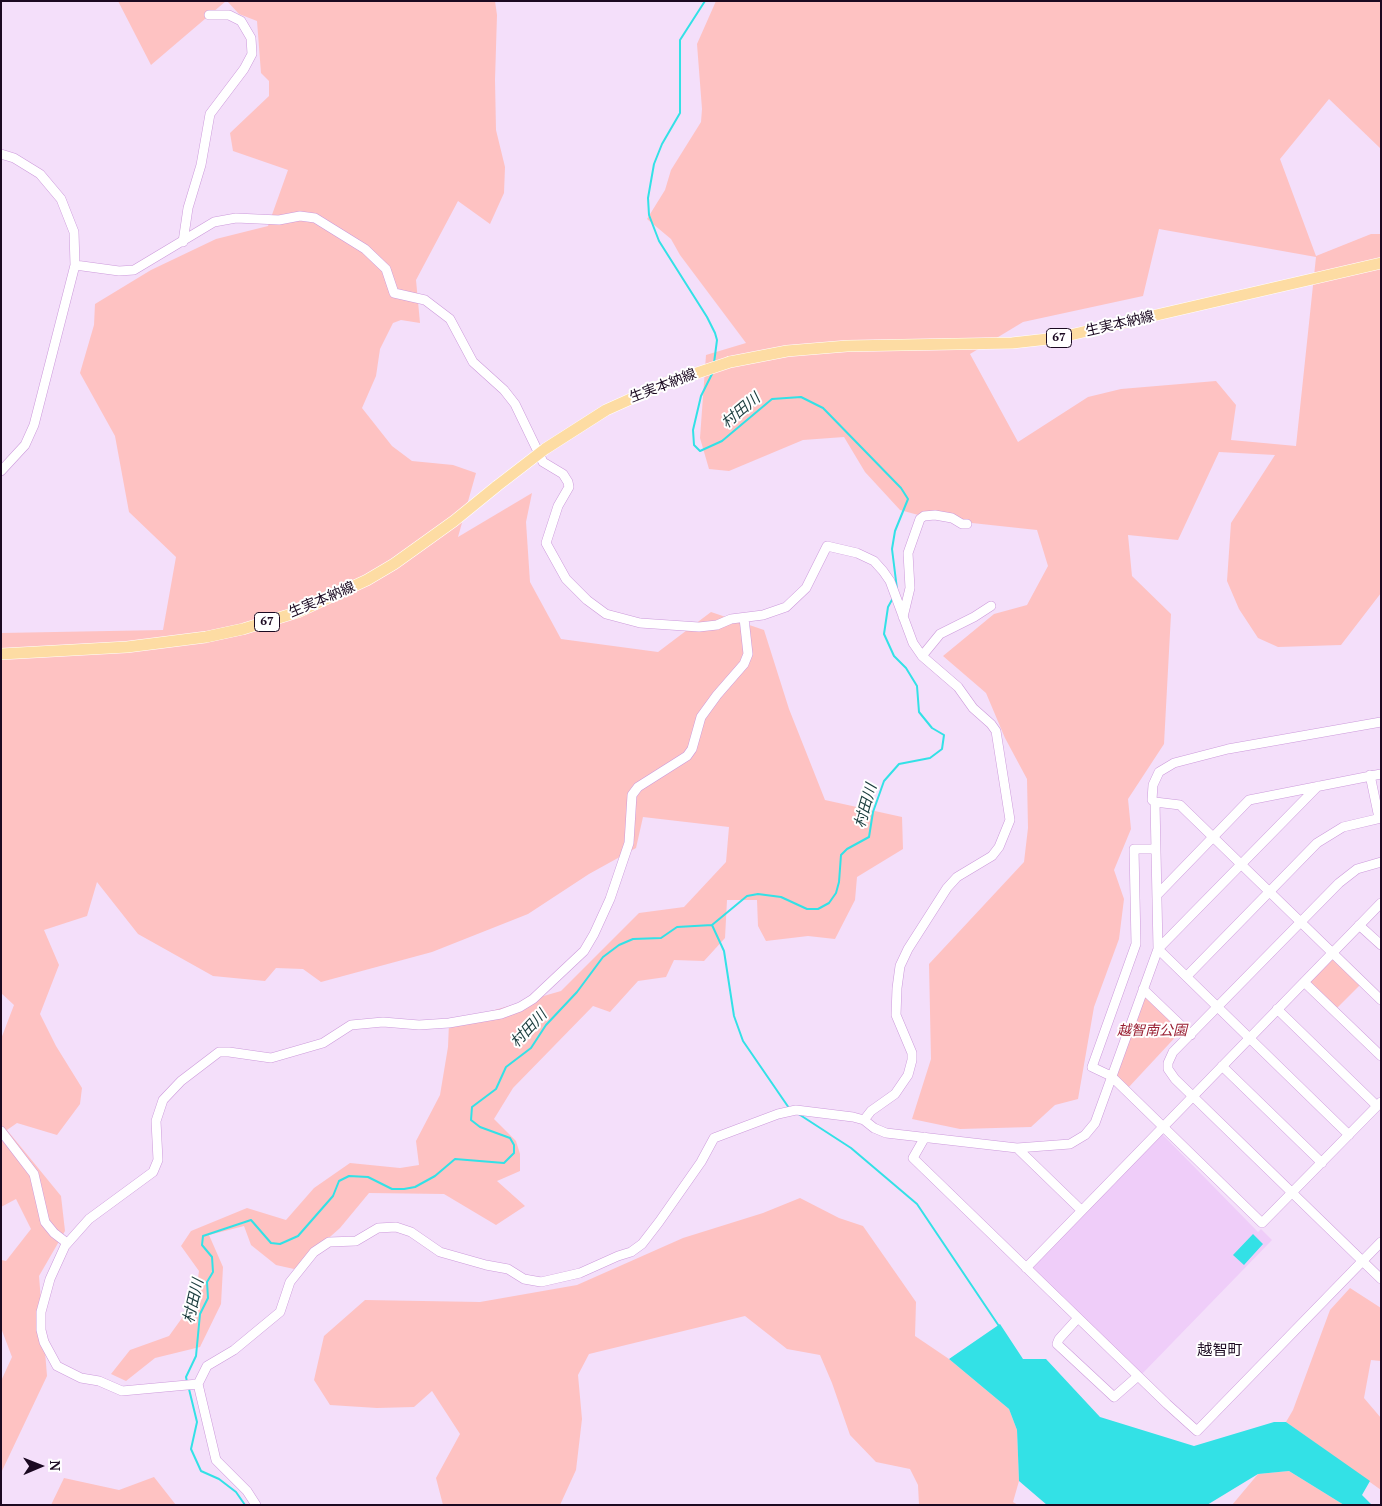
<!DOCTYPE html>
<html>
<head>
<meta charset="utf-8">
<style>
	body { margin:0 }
	#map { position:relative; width:1382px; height:1506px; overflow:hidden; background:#f4dffa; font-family:"PT Serif",serif }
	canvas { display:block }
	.frame { position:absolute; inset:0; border:2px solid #1b0921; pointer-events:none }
	.north { position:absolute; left:15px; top:1441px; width:50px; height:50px; -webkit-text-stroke:4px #fff; paint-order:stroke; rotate:89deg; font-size:14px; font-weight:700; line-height:20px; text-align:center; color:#1b0921 }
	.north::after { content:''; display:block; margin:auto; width:18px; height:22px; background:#1b0921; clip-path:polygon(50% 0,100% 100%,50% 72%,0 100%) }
</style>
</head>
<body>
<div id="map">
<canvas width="1382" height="1506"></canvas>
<div class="frame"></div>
<div class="north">N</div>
</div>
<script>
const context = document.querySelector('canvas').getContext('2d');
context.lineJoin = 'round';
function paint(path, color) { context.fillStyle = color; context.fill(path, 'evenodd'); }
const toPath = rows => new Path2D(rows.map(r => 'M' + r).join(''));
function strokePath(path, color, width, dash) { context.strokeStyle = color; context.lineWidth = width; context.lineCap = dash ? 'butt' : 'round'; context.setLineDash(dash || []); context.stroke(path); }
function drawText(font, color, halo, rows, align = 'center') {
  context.font = font + ' "PT Serif","Noto Sans JP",serif'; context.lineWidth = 4; context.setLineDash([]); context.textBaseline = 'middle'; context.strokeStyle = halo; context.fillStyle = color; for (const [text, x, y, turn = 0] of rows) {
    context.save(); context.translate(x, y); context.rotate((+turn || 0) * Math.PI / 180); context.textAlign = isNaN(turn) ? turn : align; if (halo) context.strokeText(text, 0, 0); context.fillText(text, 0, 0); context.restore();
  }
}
const built = toPath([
	[1161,1133,1258,1232,1261,1229,1272,1240,1141,1375,1031,1268]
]);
const green = toPath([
	[118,1,226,1,151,65],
	[227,1,495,1,497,15,495,80,496,130,505,167,504,193,490,224,458,201,416,280,420,323,401,320,393,323,380,349,376,376,362,408,392,446,412,461,453,465,476,473,458,537,532,493,526,522,530,582,561,639,658,652,711,612,764,630,789,709,825,800,902,817,903,849,857,877,855,900,835,939,808,936,766,941,758,926,757,900,727,900,725,938,704,961,674,960,666,977,638,981,610,1012,593,1006,513,1088,494,1119,516,1141,520,1154,520,1171,497,1181,525,1206,496,1225,444,1194,369,1193,340,1228,294,1269,276,1265,251,1245,244,1226,209,1235,223,1267,221,1304,200,1347,155,1358,126,1381,111,1374,130,1350,169,1336,195,1300,199,1271,181,1246,191,1231,247,1208,286,1220,314,1188,350,1163,400,1168,419,1165,416,1141,440,1095,448,1047,449,1023,561,991,639,913,684,907,726,862,729,827,643,817,636,848,589,874,528,914,432,952,321,982,303,969,276,968,265,981,213,976,138,934,97,882,87,916,44,930,59,965,40,1014,56,1046,82,1088,80,1104,57,1135,17,1123,7,1130,61,1196,65,1231,39,1276,47,1376,1,1473,1,1381,12,1357,1,1328,1,1260,6,1261,31,1229,16,1199,1,1207,1,1039,14,1005,1,993,1,633,163,630,176,557,129,512,115,436,80,373,94,325,95,304,151,270,216,239,268,226,288,170,233,151,230,133,269,96,269,81,261,73,257,21,239,14],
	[716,1,1381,1,1381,149,1329,99,1280,159,1316,256,1371,234,1381,234,1381,593,1341,645,1278,647,1258,638,1239,609,1227,581,1231,523,1275,455,1219,452,1178,540,1128,535,1132,576,1171,614,1164,744,1128,799,1131,829,1114,870,1124,899,1119,939,1094,1007,1078,1099,1055,1105,1031,1127,960,1129,912,1119,931,1059,929,964,1024,862,1028,828,1027,779,1005,738,986,693,943,656,994,614,1027,605,1048,566,1037,530,972,523,964,519,933,519,900,510,865,472,844,437,803,440,729,471,709,469,700,438,706,355,746,343,680,255,671,239,647,219,665,190,671,170,701,122,702,109,697,44],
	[1159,229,1316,257,1296,446,1231,440,1236,405,1216,381,1121,389,1088,397,1018,442,970,354,1023,322,1143,296],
	[1331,956,1360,985,1336,1009,1308,980],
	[1142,996,1147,997,1182,1030,1128,1088,1116,1076],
	[800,1198,839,1218,863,1226,916,1302,915,1336,949,1359,1009,1409,1017,1430,1019,1481,1013,1502,1018,1505,919,1505,918,1485,910,1469,876,1462,850,1435,832,1383,820,1355,787,1349,745,1316,589,1354,578,1375,582,1419,576,1470,560,1505,443,1505,436,1478,460,1434,432,1391,414,1407,377,1408,330,1405,314,1380,324,1336,365,1300,480,1302,577,1285,683,1238,763,1213],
	[1350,1288,1381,1308,1381,1361,1371,1360,1364,1398,1381,1418,1381,1490,1286,1422,1293,1410,1330,1310],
	[1289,1471,1344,1505,1232,1505,1258,1474],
	[154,1477,176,1505,51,1505,64,1478,119,1490]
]);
const water = toPath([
	[1253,1234,1263,1244,1244,1265,1233,1255],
	[1000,1324,1023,1359,1046,1359,1100,1417,1194,1446,1274,1422,1286,1422,1370,1481,1362,1495,1372,1505,1344,1505,1289,1471,1258,1474,1207,1505,1047,1505,1019,1481,1017,1430,1009,1409,949,1359]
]);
const stream = toPath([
	[705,1,680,40,680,113,662,144,654,164,648,198,649,215,659,241,707,317,715,333,717,340,714,363],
	[713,372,701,396,693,430,694,445,700,451,722,441,772,399,801,397,823,408,901,488,908,499,895,531,892,549,897,589],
	[712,925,724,951,734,1016,743,1041,789,1108],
	[797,1113,851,1148,917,1204,1009,1341],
	[187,1382,186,1377,196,1356,200,1314,208,1298,207,1282,213,1272,212,1257,202,1245,203,1236,251,1220,271,1243,280,1244,298,1236,333,1196,339,1181,349,1176,368,1177,392,1189,404,1189,415,1187,435,1176,455,1159,504,1163,514,1153,514,1145,510,1138,480,1127,471,1120,472,1107,496,1089,506,1067,531,1048,546,1025,577,992,603,957,619,945,633,939,661,938,677,927,712,925,747,896,758,894,781,897,807,909,818,909,829,903,836,893,839,882,841,855,847,849,869,837,873,812,884,781,899,764,930,758,942,749,944,735,932,728,919,712,917,686,906,668,894,656,884,634,888,607,893,598],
	[189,1389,197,1422,191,1449,201,1471,219,1479,236,1492,245,1505]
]);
const minor = toPath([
	[1,154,14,158,40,174,61,199,74,232,75,265,34,425,25,445,1,471],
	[183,242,188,208,201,165,210,114,244,69,252,54,251,38,241,21,229,15,209,15],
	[75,265,119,271,134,270,214,222,236,218,279,220,300,216,315,218,365,249,386,269,394,293,425,300,450,319,473,362,504,390,515,404,543,462,563,474,568,482,569,487,558,506,546,543,566,579,587,600,606,614,640,623,699,627,717,625,731,619,763,615,786,607,806,588,827,546,857,553,874,561,883,571,890,581,913,643,922,656,958,687,973,708,991,724,996,731,1010,820,999,847,992,856,957,877,947,888,908,949,900,966,897,988,896,1015,912,1053,912,1060,908,1075,895,1094,871,1111,864,1120],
	[903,617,910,588,908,553,920,519,924,516,935,515,952,518,962,524,967,524],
	[922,656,940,634,974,617,991,606],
	[1370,775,1379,818],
	[1318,786,1158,949,1349,1135],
	[1155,802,1152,800,1153,785,1159,772,1174,763,1228,749,1381,722],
	[1156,849,1134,849,1136,944,1092,1067,1111,1076,1262,1223,1381,1102],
	[1381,862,1357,869,1339,883,1173,1052,1168,1063,1168,1069,1175,1079,1381,1279],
	[1157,895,1249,800,1381,774],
	[1359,925,1381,945],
	[1187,976,1317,843,1343,827,1381,818],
	[1304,982,1381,1056],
	[1143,989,1191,1035],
	[1277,1009,1377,1106],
	[1222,1066,1322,1163],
	[1,1131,34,1174,45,1222,54,1233,67,1243],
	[925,1137,913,1158,1167,1404,1197,1431,1381,1242],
	[1017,1148,1081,1210],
	[1026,1268,1381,903],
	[1078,1318,1059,1339,1057,1344,1114,1397,1138,1376],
	[198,1384,122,1391,99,1381,81,1378,57,1366,44,1342,41,1330,41,1312,50,1279,65,1246,89,1219,153,1172,158,1160,156,1121,163,1100,181,1081,219,1052,229,1052,271,1058,323,1043,351,1025,383,1022,419,1025,449,1023,501,1014,520,1007,533,999,584,951,594,934,610,899,629,843,632,795,638,787,687,756,692,749,701,717,717,695,744,664,748,654,744,618],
	[256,1505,247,1491,216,1460,198,1384,207,1366,234,1350,280,1312,290,1282,314,1252,329,1242,356,1241,378,1228,396,1227,411,1232,440,1252,486,1265,508,1269,524,1279,541,1282,580,1273,618,1256,631,1252,642,1244,659,1222,701,1162,714,1138,778,1114,796,1110,853,1117,864,1120,874,1128,886,1133,1017,1148,1070,1144,1085,1135,1095,1123,1158,949,1155,802,1180,805,1381,1000]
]);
const major = toPath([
	[730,362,787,351,847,346,1012,343,1057,338,1381,263],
	[1,654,127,647,206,637,243,629,298,612,367,580,394,564,454,521,497,486]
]);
const majorBridge = toPath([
	[497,486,545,449,606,410,664,384,730,362]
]);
const shields = [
	[1059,338,25],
	[267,622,25]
];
const shieldNames = [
	["67",1059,338],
	["67",267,622]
];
const streetNames = [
	["生実本納線",1120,324,-13],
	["生実本納線",663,386,-21],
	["生実本納線",322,600,-23]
];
const parkNames = [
	["越智南公園",1152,1031]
];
const waterNames = [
	["村田川",741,411,-40],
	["村田川",866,806,-74],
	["村田川",529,1029,-47],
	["村田川",194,1301,-77]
];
const neighbourhoodNames = [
	["越智町",1220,1351]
];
paint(built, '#efcdf9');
paint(green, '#fec2c2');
paint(water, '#33e1e6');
strokePath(stream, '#33e1e6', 2);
strokePath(minor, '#cc9adb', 10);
strokePath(major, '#fff', 12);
strokePath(minor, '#fff', 9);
strokePath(major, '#fddca3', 11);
strokePath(majorBridge, '#fff', 12, []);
strokePath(majorBridge, '#fddca3', 11);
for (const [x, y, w] of shields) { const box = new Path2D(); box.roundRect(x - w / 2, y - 9.5, w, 19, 4); context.fillStyle = '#fff'; context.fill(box); strokePath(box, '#1b0921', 1); }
drawText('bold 12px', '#1b0921', null, shieldNames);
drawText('14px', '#1b0921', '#fff', streetNames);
drawText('italic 14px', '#991f32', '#fff', parkNames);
drawText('italic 15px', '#1a3c3d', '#fff', waterNames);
drawText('15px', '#1b0921', '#fff', neighbourhoodNames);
</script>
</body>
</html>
